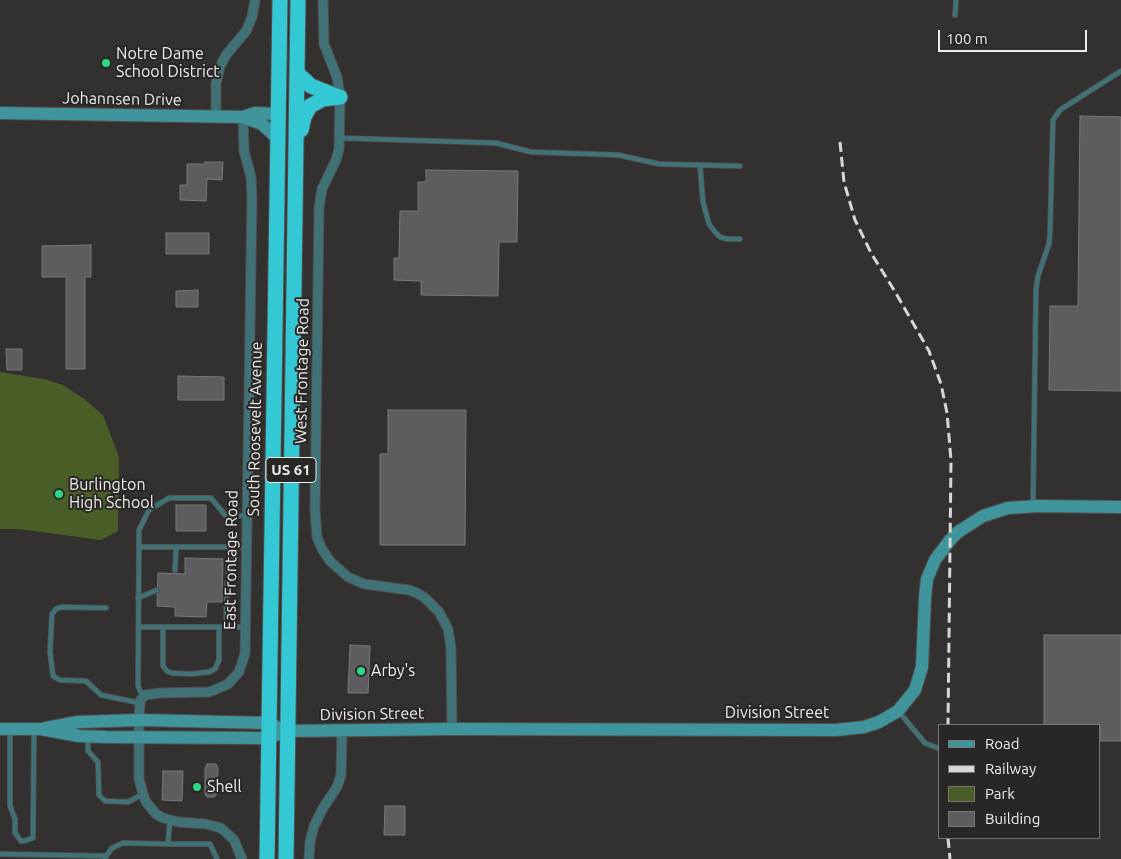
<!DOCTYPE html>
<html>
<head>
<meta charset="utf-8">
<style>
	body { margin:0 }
	#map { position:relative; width:1121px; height:859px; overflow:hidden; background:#33312f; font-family:Ubuntu,sans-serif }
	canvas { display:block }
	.legend { position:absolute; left:938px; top:724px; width:162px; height:115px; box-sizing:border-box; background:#292725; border:1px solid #777674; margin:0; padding:6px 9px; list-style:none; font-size:15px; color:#edecea }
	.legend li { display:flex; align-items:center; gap:10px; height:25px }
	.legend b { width:25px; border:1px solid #777674 }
	.scale { position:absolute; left:938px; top:30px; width:149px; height:22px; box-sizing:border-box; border:2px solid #edecea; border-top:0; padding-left:6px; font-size:15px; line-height:18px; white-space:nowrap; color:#edecea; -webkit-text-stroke:4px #292725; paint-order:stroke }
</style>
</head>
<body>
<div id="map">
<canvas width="1121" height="859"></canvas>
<ul class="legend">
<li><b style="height:6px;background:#40949c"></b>Road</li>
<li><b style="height:6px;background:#d8d7d5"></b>Railway</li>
<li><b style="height:14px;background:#495e26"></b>Park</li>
<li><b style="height:14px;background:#5d5c5f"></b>Building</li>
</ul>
<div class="scale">100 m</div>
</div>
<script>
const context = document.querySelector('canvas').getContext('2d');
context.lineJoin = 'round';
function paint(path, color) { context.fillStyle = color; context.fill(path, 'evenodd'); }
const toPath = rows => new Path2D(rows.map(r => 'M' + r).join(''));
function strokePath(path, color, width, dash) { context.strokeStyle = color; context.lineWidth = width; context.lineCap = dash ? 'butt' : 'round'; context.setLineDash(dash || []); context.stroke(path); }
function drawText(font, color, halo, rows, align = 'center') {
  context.font = font + ' Ubuntu,sans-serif'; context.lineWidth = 4; context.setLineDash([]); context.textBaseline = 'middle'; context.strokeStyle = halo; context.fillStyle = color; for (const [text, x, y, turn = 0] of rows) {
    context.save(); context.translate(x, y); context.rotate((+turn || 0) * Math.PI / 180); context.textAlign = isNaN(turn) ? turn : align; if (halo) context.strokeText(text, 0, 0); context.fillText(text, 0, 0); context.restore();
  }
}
const green = toPath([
	[0,372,44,379,63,385,84,399,103,415,119,457,118,531,101,540,19,529,0,529]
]);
const building = toPath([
	[1080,116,1121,117,1121,391,1049,390,1050,306,1078,306,1080,116],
	[205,162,223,162,222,180,207,179,206,201,180,200,180,185,187,185,187,164,205,164,205,162],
	[426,170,518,171,517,242,499,242,498,296,421,295,421,281,394,280,394,258,399,258,400,211,418,211,418,182,426,182,426,170],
	[166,233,209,233,209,254,166,254,166,233],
	[91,245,91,277,85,277,85,369,66,369,66,277,42,277,42,246,91,245],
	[198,290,198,307,176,307,176,291,198,290],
	[6,349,22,349,22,370,7,370,6,349],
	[178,376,224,377,224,400,178,400,178,376],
	[388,410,466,410,465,545,380,545,380,454,388,454,388,410],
	[176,505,206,505,206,531,176,531,176,505],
	[185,558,223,559,222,602,207,602,206,617,175,616,175,607,157,606,158,573,185,574,185,558],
	[1044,635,1121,635,1121,741,1100,741,1100,725,1044,725,1044,635],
	[350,645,370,646,368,693,348,693,350,645],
	[207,764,216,764,218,768,217,794,214,797,207,797,205,794,205,768,207,764],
	[163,771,183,771,182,801,162,800,163,771],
	[385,806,405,806,405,835,384,835,385,806]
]);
const lane = toPath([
	[955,15,956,0],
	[339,138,496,143,531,152,618,155,659,164,740,166],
	[700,165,703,202,709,224,715,232,720,237,727,239,740,239],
	[1033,505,1036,290,1038,276,1049,244,1050,233,1053,120,1060,110,1121,71],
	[139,547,139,530,149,510,169,498,211,498,226,516,247,516],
	[175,570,176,548],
	[228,573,232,555,232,547],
	[138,598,157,590],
	[106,608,62,607,56,609,52,614,50,652,53,676,60,680,86,681,101,695,140,703],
	[139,627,245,627],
	[163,627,163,666,167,671,172,673,192,674,209,672,215,669,219,660,219,627],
	[226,627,227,583],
	[143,697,138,686,139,547,247,547],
	[899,712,925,743,940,749],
	[10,732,10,806,15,819,15,833,21,841,24,841,33,838,34,730],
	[88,739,88,751,98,762,99,795,105,801,128,802,143,794],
	[168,844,210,844,217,859],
	[0,854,105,856],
	[105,858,112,848,123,843,168,844,170,820]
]);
const street = toPath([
	[323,0,324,44,337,77,340,97,339,149,336,160,322,189,319,208,315,510,317,537,322,549,330,561,348,577,364,584,409,590,417,593,425,598,439,612,448,629,451,648,452,729],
	[216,116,216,83,220,67,226,55,246,31,252,17,255,0],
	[242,859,234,840,221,828,206,824,179,822,163,818,156,814,146,802,143,794,139,779,139,720,140,701,145,695,161,693,209,692,219,688,228,684,239,672,245,654,252,197,251,177,244,151,243,117],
	[309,859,310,842,314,826,323,808,337,787,341,775,342,731]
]);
const secondary = toPath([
	[0,113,243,117,262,124,278,139],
	[243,117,255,113,278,114],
	[46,728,78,722,139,720,269,723,277,727],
	[0,729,41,729,79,736,106,737,255,738,269,738,287,731,452,729,836,730,864,727,879,722,898,711,915,690,922,667,925,598,927,579,935,560,950,540,958,532,983,516,1008,508,1038,506,1121,507]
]);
const highway = toPath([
	[297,73,311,86,336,96],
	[301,130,304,117,310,106,323,99,340,97],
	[267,859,280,0],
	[286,859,298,0]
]);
const rail = toPath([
	[840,142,844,182,855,220,871,253,894,290,929,351,941,384,947,413,951,460,948,725],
	[948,838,950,859]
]);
const markers = [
	[106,63,5,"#2cd884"],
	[59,494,5,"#2cd884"],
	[361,671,5,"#2cd884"],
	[197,787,5,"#2cd884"]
];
const shields = [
	[291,470,50]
];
const shieldNames = [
	["US 61",291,470]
];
const poiNames = [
	["Notre Dame",116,54],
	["School District",116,72],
	["Burlington",69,485],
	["High School",69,503],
	["Arby's",371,671],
	["Shell",207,787]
];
const streetNames = [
	["Johannsen Drive",122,99,1],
	["West Frontage Road",302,371,-89],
	["South Roosevelt Avenue",255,429,-89],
	["East Frontage Road",231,560,-89],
	["Division Street",777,713],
	["Division Street",372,714,-1]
];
paint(green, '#495e26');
paint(building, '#5d5c5f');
strokePath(building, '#79787b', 1);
strokePath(lane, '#514f4d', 6);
strokePath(street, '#514f4d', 11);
strokePath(secondary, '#514f4d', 14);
strokePath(highway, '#514f4d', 17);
strokePath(lane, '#407176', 4.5);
strokePath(street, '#407176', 9);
strokePath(secondary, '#40949c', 12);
strokePath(highway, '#33c8d4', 15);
strokePath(rail, '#d8d7d5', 3, [10, 5]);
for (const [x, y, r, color] of markers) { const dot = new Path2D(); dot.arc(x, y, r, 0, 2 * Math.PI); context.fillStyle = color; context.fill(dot); strokePath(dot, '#292725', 2); }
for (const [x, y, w] of shields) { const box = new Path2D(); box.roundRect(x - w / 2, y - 12.5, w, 25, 4); context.fillStyle = '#292725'; context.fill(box); strokePath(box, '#edecea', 1); }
drawText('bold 15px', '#edecea', null, shieldNames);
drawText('16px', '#edecea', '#292725', poiNames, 'left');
drawText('16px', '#edecea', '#292725', streetNames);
</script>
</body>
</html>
